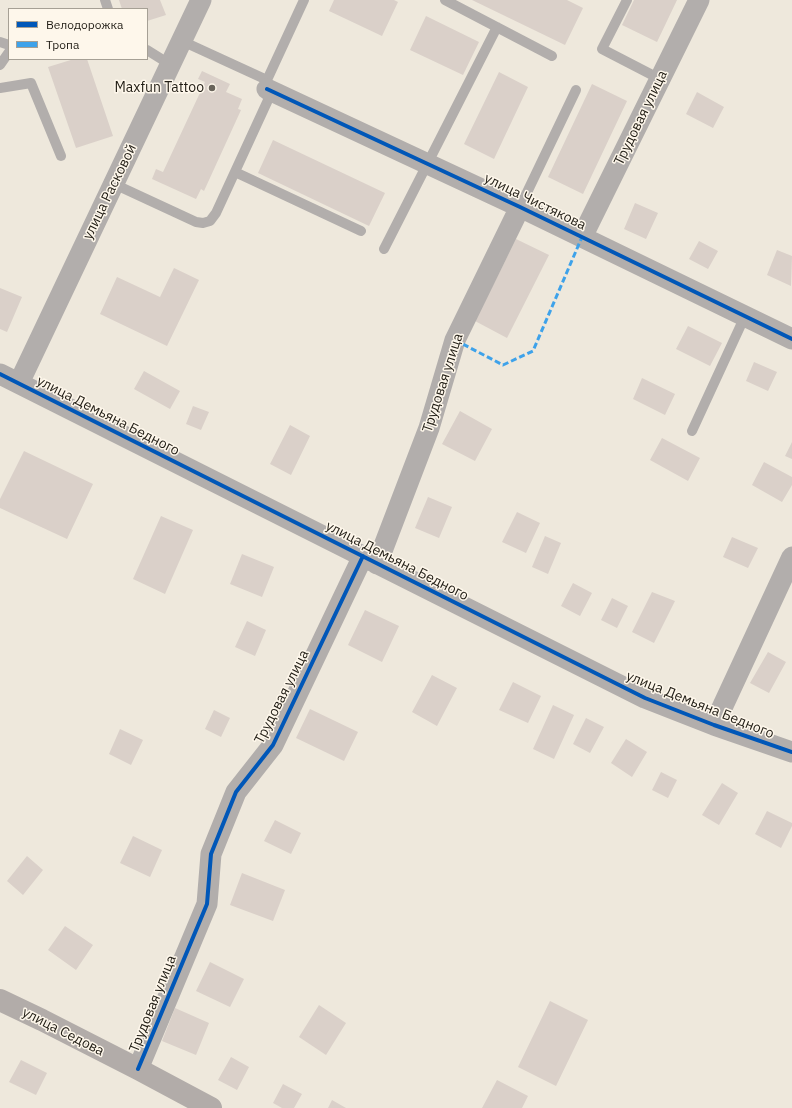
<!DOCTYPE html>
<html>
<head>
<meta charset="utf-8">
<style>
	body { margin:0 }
	#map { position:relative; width:792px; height:1108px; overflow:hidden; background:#eee8dc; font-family:"IBM Plex Sans",sans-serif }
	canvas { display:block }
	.legend { position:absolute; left:8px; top:8px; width:140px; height:52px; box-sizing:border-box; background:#fef7eb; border:1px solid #a6a095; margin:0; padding:5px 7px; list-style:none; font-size:12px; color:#211d15 }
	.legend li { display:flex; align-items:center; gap:8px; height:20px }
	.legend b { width:20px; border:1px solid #a6a095 }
</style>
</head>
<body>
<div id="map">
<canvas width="792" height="1108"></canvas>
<ul class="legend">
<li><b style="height:5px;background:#0057b8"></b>Велодорожка</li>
<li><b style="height:5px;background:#3ea2ea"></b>Тропа</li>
</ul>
</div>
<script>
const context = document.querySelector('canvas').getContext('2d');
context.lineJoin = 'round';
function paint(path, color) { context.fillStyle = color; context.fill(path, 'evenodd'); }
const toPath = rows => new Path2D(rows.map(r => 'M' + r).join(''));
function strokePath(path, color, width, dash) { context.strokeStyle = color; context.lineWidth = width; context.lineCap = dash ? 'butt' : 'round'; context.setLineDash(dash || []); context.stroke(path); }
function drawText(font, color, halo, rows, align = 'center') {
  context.font = font + ' "IBM Plex Sans",sans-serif'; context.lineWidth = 3; context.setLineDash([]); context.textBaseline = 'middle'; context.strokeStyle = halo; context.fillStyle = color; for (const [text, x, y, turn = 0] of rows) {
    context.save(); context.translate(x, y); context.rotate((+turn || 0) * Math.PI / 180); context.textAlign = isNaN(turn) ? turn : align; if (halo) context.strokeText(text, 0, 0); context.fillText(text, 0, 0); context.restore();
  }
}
const building = toPath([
	[119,0,160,0,166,15,147,21,147,9,122,9],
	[334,0,394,0,398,2,382,36,329,11],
	[472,0,567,0,583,8,565,45],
	[634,0,677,0,657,42,622,25],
	[426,16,479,42,463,75,410,50],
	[74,59,87,59,113,136,76,148,48,67],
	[202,71,230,84,226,92,242,99,238,109,241,110,204,191,201,189,196,199,152,179,156,169,163,172,205,82,198,79],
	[499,72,528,87,494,159,464,144],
	[592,84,627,101,583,194,548,177],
	[697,92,724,107,713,128,686,114],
	[273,140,385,193,369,226,258,173],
	[635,203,658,213,646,239,624,229],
	[516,239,549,255,507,338,475,321],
	[699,241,718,251,708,269,689,259],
	[777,250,792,256,791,286,767,275],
	[174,268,199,280,167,346,100,314,117,277,160,297],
	[0,288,22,297,7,332,0,329],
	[688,326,722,343,710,366,676,349],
	[754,362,777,372,768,391,746,381],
	[144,371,180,391,170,409,134,389],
	[642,378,675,394,665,415,633,399],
	[193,406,209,412,201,430,186,424],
	[460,411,492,429,475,461,442,444],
	[290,425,310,436,291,475,270,464],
	[662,438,700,458,688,481,650,460],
	[792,442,792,459,785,456],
	[24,451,93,484,67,539,0,508,0,499],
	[764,462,792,477,792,485,782,502,752,485],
	[428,497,452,507,439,538,415,528],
	[517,512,540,523,526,553,502,542],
	[161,516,193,530,165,594,133,579],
	[545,536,561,543,548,574,532,567],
	[732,537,758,548,748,568,723,557],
	[242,554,274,567,262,597,230,584],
	[573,583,592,593,580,616,561,606],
	[652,592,675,601,654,643,632,632],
	[612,598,628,606,617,628,601,620],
	[365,610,399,626,382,662,348,645],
	[247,621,266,630,255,656,235,647],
	[768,652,786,662,769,693,750,683],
	[432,675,457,688,437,726,412,712],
	[513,682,541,696,528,723,499,710],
	[553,705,574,715,554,759,533,749],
	[310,709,358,732,344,761,296,738],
	[214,710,230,718,221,737,205,729],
	[586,718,604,727,590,753,573,744],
	[120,729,143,740,131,765,109,754],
	[626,739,647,752,632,777,611,763],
	[661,772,677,780,668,798,652,790],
	[722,783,738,793,719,825,702,815],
	[767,811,792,823,792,826,781,848,755,834],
	[275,820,301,833,291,854,264,841],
	[133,836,162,850,150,877,120,863],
	[27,856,43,870,23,895,7,881],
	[242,873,285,890,273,921,230,905],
	[65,926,93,945,76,970,48,950],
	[210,962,244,979,230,1007,196,991],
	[550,1001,588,1020,556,1086,518,1067],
	[319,1005,346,1023,326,1055,299,1037],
	[175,1008,209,1023,196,1055,162,1041],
	[231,1057,249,1067,237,1090,218,1080],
	[21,1060,47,1073,36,1095,9,1082],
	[497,1080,528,1096,522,1108,482,1108],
	[283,1084,302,1094,294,1108,282,1108,273,1103],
	[332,1100,346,1108,328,1108]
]);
const service = toPath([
	[105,0,108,9],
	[445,0,552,56],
	[627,0,602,49,660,79],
	[182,41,267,80],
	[0,42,9,45],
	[147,50,171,65],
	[0,65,9,52],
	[0,88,31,83,61,156],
	[235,172,361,231],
	[114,184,196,222,203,223,210,221,216,213,268,100,267,80,304,0],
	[520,207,576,90],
	[384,249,497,27],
	[692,431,745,316]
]);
const minor = toPath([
	[267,89,520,207,792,339],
	[582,237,699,0],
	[0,374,645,698,714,725,792,752],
	[19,383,201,0],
	[377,564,429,428,455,340,520,207],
	[714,725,792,557],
	[138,1069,207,904,211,854,236,792,273,745,363,556]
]);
const secondary = toPath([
	[0,1000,42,1020,138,1069,211,1108]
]);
const quiet = toPath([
	[455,340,503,365,533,351,582,237]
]);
const cycleway = toPath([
	[267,89,520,207,792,339],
	[0,374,645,698,714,725,792,752],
	[138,1069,207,904,211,854,236,792,273,745,363,556]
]);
const markers = [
	[212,88,4,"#69645b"]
];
const poiNames = [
	["Maxfun Tattoo",204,88]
];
const streetNames = [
	["Трудовая улица",641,118,-64],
	["улица Расковой",110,192,-64],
	["улица Чистякова",535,202,26],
	["Трудовая улица",443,383,-72],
	["улица Демьяна Бедного",108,416,27],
	["улица Демьяна Бедного",397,561,27],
	["Трудовая улица",282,697,-63],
	["улица Демьяна Бедного",700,705,22],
	["Трудовая улица",153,1004,-68],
	["улица Седова",63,1032,27]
];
paint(building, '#dad0c9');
strokePath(service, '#b2aeac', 10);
strokePath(minor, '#b2aeac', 21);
strokePath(secondary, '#b2aca9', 22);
strokePath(quiet, '#3ea2ea', 3, [6, 3]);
strokePath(cycleway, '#0057b8', 4);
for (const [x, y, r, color] of markers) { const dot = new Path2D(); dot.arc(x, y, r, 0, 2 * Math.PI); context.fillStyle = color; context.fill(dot); strokePath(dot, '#fef7eb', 1.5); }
drawText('14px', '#211d15', '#fef7eb', poiNames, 'right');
drawText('14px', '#211d15', '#fef7eb', streetNames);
</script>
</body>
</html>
